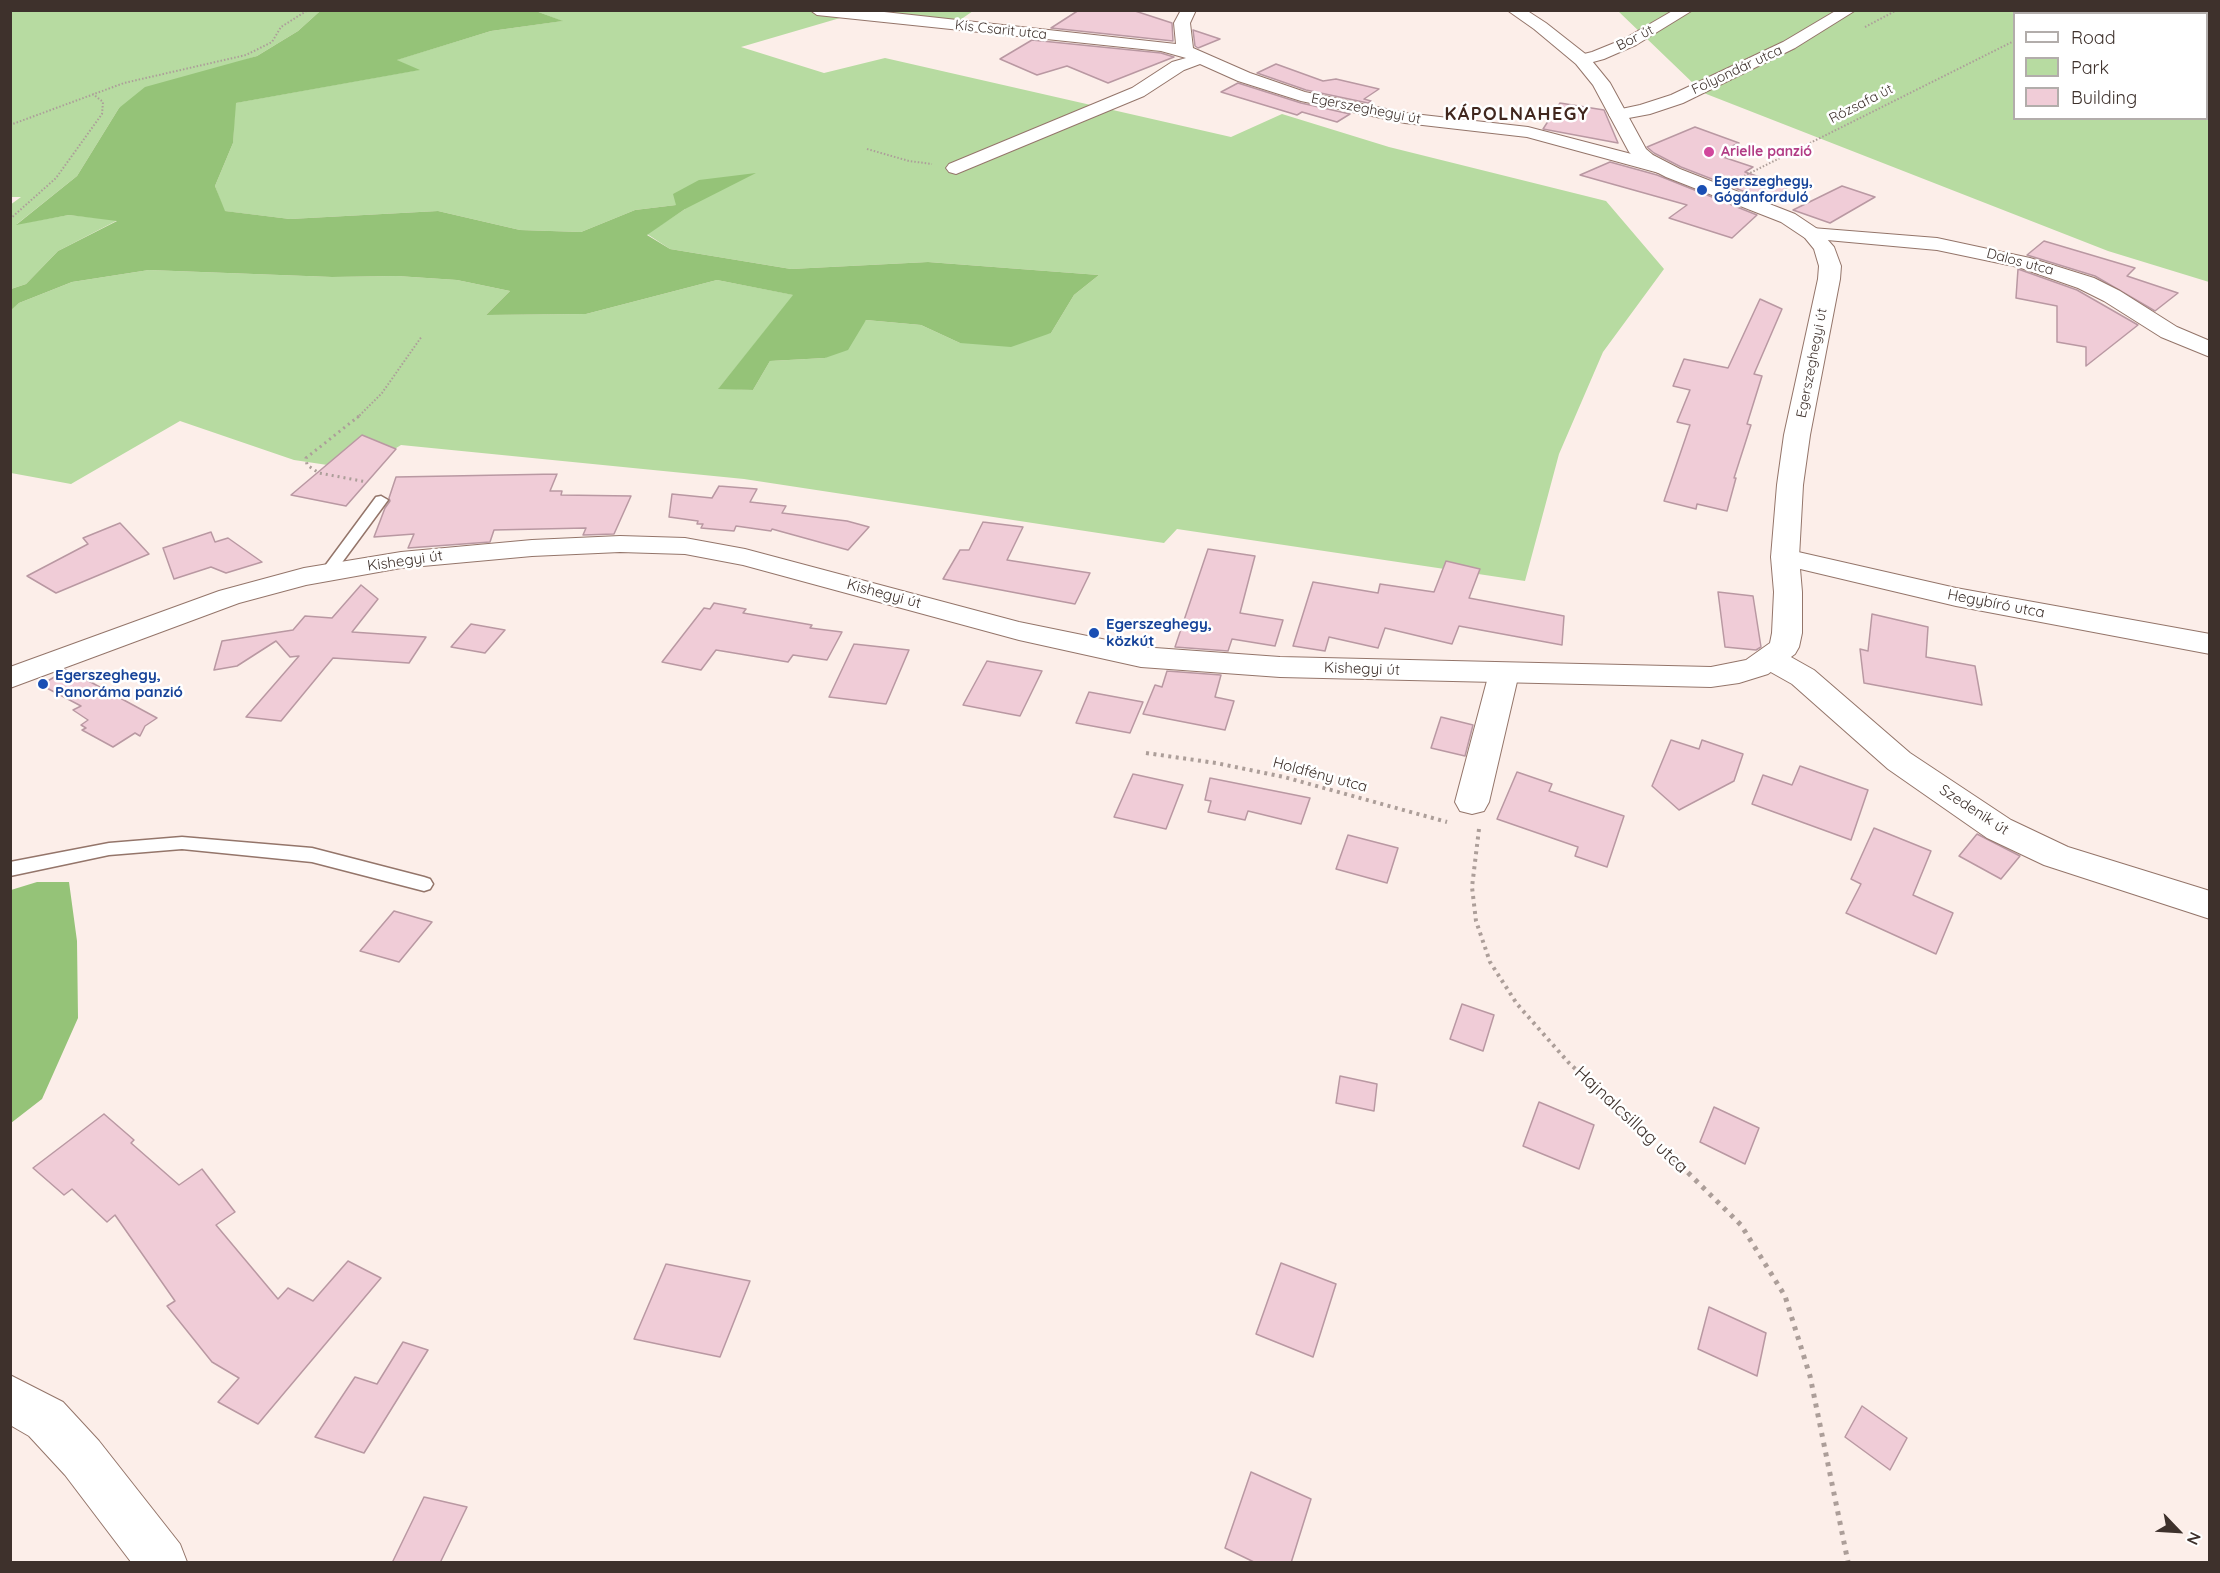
<!DOCTYPE html>
<html>
<head>
<meta charset="utf-8">
<style>
	body { margin:0 }
	#map { position:relative; width:2220px; height:1573px; overflow:hidden; background:#fceee9; font-family:Quicksand,sans-serif }
	canvas { display:block }
	.frame { position:absolute; inset:0; border:12px solid #3e312c; pointer-events:none }
	.legend { position:absolute; left:2013px; top:12px; width:195px; height:108px; box-sizing:border-box; background:#fff; border:2px solid #b2adab; margin:0; padding:8px 10px; list-style:none; font-size:18px; color:#3e312c }
	.legend li { display:flex; align-items:center; gap:12px; height:30px }
	.legend b { width:30px; border:2px solid #b2adab }
	.north { position:absolute; left:2148px; top:1501px; width:60px; height:60px; -webkit-text-stroke:4px #fff; paint-order:stroke; rotate:115deg; font-size:16px; font-weight:700; line-height:24px; text-align:center; color:#3e312c }
	.north::after { content:''; display:block; margin:auto; width:21px; height:27px; background:#3e312c; clip-path:polygon(50% 0,100% 100%,50% 72%,0 100%) }
</style>
</head>
<body>
<div id="map">
<canvas width="2220" height="1573"></canvas>
<div class="frame"></div>
<ul class="legend">
<li><b style="height:8px;background:#fff"></b>Road</li>
<li><b style="height:16px;background:#b7dba1"></b>Park</li>
<li><b style="height:16px;background:#f0ccd7"></b>Building</li>
</ul>
<div class="north">N</div>
</div>
<script>
const context = document.querySelector('canvas').getContext('2d');
context.lineJoin = 'round';
function paint(path, color) { context.fillStyle = color; context.fill(path, 'evenodd'); }
const toPath = rows => new Path2D(rows.map(r => 'M' + r).join(''));
function strokePath(path, color, width, dash) { context.strokeStyle = color; context.lineWidth = width; context.lineCap = dash ? 'butt' : 'round'; context.setLineDash(dash || []); context.stroke(path); }
function drawText(font, color, halo, rows, align = 'center') {
  context.font = font + ' Quicksand,sans-serif'; context.lineWidth = 5; context.setLineDash([]); context.textBaseline = 'middle'; context.strokeStyle = halo; context.fillStyle = color; for (const [text, x, y, turn = 0] of rows) {
    context.save(); context.translate(x, y); context.rotate((+turn || 0) * Math.PI / 180); context.textAlign = isNaN(turn) ? turn : align; if (halo) context.strokeText(text, 0, 0); context.fillText(text, 0, 0); context.restore();
  }
}
const green = toPath([
	[533,10,864,11,741,47,824,73,885,58,1231,137,1282,114,1389,147,1606,201,1664,269,1603,352,1559,454,1525,581,1177,529,1164,543,744,479,401,445,361,470,294,460,180,421,71,484,11,473,10,310,19,303,72,282,149,270,332,277,397,276,457,280,510,291,486,315,586,314,717,280,794,295,719,388,753,390,770,361,825,358,866,320,921,325,960,343,1051,333,1074,295,1099,275,928,262,791,269,670,249,647,234,685,209,676,205,635,210,581,232,520,230,438,211,290,219,224,211,215,186,233,143,235,103,418,70,396,60,491,31,562,21],
	[11,11,338,11,319,12,298,31,257,56,207,72,119,108,77,176,17,224,69,215,118,220,58,251,26,284,11,289,10,205,21,197,11,197],
	[882,11,973,11,957,22],
	[1618,11,2209,11,2209,282,2108,251,1691,88,1695,85],
	[2014,14,2206,14,2206,118,2014,118]
]);
const forest = toPath([
	[338,11,533,10,563,21,491,31,397,60,420,70,236,103,233,143,215,186,225,211,290,219,438,211,520,230,581,232,635,210,676,205,673,194,699,180,756,173,685,209,647,235,670,249,791,269,928,262,1099,275,1074,295,1051,333,1011,347,960,343,921,325,866,320,848,350,825,358,770,361,753,390,718,389,793,295,717,280,586,314,486,315,510,291,457,280,397,276,332,277,149,270,72,282,19,303,11,310,11,289,26,284,58,251,117,221,69,215,16,225,77,176,119,108,145,87,257,56,298,31,319,12],
	[37,882,69,882,77,941,78,1018,42,1099,11,1123,11,890]
]);
const building = toPath([
	[1079,10,1132,10,1172,23,1173,41,1051,28,1079,10],
	[1193,30,1220,39,1198,48,1195,46,1193,30],
	[1032,40,1161,53,1174,57,1108,83,1067,66,1037,75,1000,59,1032,40],
	[1276,64,1323,81,1336,79,1379,89,1364,99,1371,101,1368,103,1306,90,1257,73,1276,64],
	[1238,83,1301,103,1350,114,1337,122,1302,112,1297,115,1221,92,1238,83],
	[1560,103,1604,110,1618,143,1543,129,1560,103],
	[1695,127,1739,143,1730,147,1739,150,1723,157,1753,167,1745,172,1788,187,1771,202,1681,167,1654,153,1647,147,1695,127],
	[1610,162,1657,175,1757,215,1732,238,1669,218,1687,205,1580,175,1610,162],
	[1842,186,1875,197,1830,223,1793,210,1842,186],
	[2044,241,2135,268,2127,276,2178,293,2155,311,2095,276,2027,255,2044,241],
	[2018,269,2077,290,2138,325,2086,366,2086,347,2057,342,2057,306,2016,298,2018,269],
	[1760,299,1782,309,1754,374,1762,376,1747,424,1751,425,1734,478,1736,478,1727,511,1697,504,1696,509,1664,501,1690,425,1677,422,1690,390,1673,386,1684,359,1728,368,1760,299],
	[362,435,396,449,346,506,291,495,362,435],
	[557,474,550,491,562,491,561,495,631,496,614,534,583,535,586,528,494,530,490,542,408,548,414,534,374,537,385,508,390,501,389,498,396,477,557,474],
	[719,486,757,489,750,502,786,506,782,513,847,521,869,527,848,550,772,529,771,531,736,526,734,531,701,528,703,524,697,524,698,521,669,517,672,494,712,498,719,486],
	[983,522,1023,527,1007,560,1090,573,1075,604,943,579,960,550,969,550,983,522],
	[120,523,149,554,56,593,27,576,88,544,83,538,120,523],
	[211,532,215,542,228,538,262,562,226,573,211,567,174,579,163,548,211,532],
	[1208,549,1255,556,1240,613,1283,620,1275,646,1232,639,1228,651,1175,647,1208,549],
	[1446,561,1480,569,1469,598,1564,616,1562,645,1459,626,1452,644,1385,628,1378,648,1329,637,1325,651,1293,646,1313,582,1378,593,1380,584,1434,592,1446,561],
	[361,585,378,599,352,632,426,637,409,663,333,658,281,721,246,717,299,656,290,657,276,641,237,666,214,670,222,641,293,630,305,616,332,618,361,585],
	[1718,592,1753,596,1761,647,1756,650,1725,647,1718,592],
	[714,603,746,609,743,613,812,625,810,628,842,632,827,660,793,655,788,662,716,650,701,670,662,662,704,608,710,609,714,603],
	[1872,614,1928,627,1926,657,1975,666,1982,705,1864,683,1860,649,1868,651,1872,614],
	[471,624,505,630,485,653,451,647,471,624],
	[854,644,909,650,886,704,829,697,854,644],
	[987,661,1042,671,1020,716,963,705,987,661],
	[66,670,85,679,157,718,145,726,140,736,135,733,113,747,82,730,86,728,81,725,88,720,73,710,81,706,41,685,66,670],
	[1167,671,1221,675,1215,697,1234,701,1225,730,1143,714,1155,685,1162,687,1167,671],
	[1089,692,1143,702,1130,733,1076,723,1089,692],
	[1441,717,1473,725,1465,756,1431,748,1441,717],
	[1671,740,1699,749,1702,740,1743,754,1734,781,1679,810,1652,786,1671,740],
	[1800,766,1868,790,1851,840,1752,804,1763,775,1792,785,1800,766],
	[1517,772,1552,784,1549,791,1624,816,1607,867,1575,856,1578,847,1497,819,1517,772],
	[1133,774,1183,785,1166,829,1114,817,1133,774],
	[1210,778,1310,798,1301,824,1248,811,1245,820,1208,812,1211,801,1205,800,1210,778],
	[1874,828,1931,851,1913,895,1953,913,1936,954,1846,913,1861,884,1851,879,1874,828],
	[1977,834,2020,856,2001,879,1959,856,1977,834],
	[1348,835,1398,848,1387,883,1336,869,1348,835],
	[394,911,432,922,399,962,360,951,394,911],
	[1462,1004,1494,1015,1483,1051,1450,1039,1462,1004],
	[1340,1076,1377,1084,1374,1111,1336,1103,1340,1076],
	[1539,1102,1594,1125,1579,1169,1523,1146,1539,1102],
	[1714,1107,1759,1128,1745,1164,1700,1142,1714,1107],
	[104,1114,134,1140,131,1143,179,1185,202,1169,235,1212,216,1225,278,1299,288,1288,313,1301,348,1261,381,1278,258,1424,218,1402,239,1378,212,1362,167,1306,175,1301,115,1215,107,1222,72,1189,64,1195,33,1168,104,1114],
	[1281,1263,1336,1284,1313,1357,1256,1334,1281,1263],
	[666,1264,750,1281,720,1357,634,1339,666,1264],
	[1709,1307,1766,1333,1757,1376,1698,1349,1709,1307],
	[403,1342,428,1350,364,1453,315,1437,355,1377,377,1384,403,1342],
	[1862,1406,1907,1438,1890,1470,1845,1437,1862,1406],
	[1251,1472,1311,1499,1291,1563,1256,1563,1225,1548,1251,1472],
	[424,1497,467,1507,440,1563,392,1563,424,1497]
]);
const pathFar3 = toPath([
	[2075,14,2081,10],
	[1865,27,1897,10],
	[10,125,124,83,246,55,272,42,281,27,308,10],
	[867,149,909,161,932,164],
	[1744,176,2014,41],
	[10,219,56,178,102,114,103,102,93,94],
	[357,418,382,393,422,336]
]);
const pathFar2 = toPath([
	[359,416,306,458,307,465,319,473,367,482]
]);
const pathFar1 = toPath([
	[1146,753,1216,763,1284,777,1447,822],
	[1479,829,1472,887,1476,921,1490,962,1517,1004,1569,1063,1602,1093]
]);
const path = toPath([
	[1600,1091,1658,1143,1741,1225,1785,1296,1810,1376,1848,1562]
]);
const lane = toPath([
	[381,496,388,500,332,576,322,576,320,573,322,570,376,497,381,496],
	[182,837,312,848,424,877,430,879,433,884,430,889,424,891,312,862,182,849,109,855,10,876,10,862,109,843,182,837]
]);
const street = toPath([
	[810,10,866,10,1176,44,1174,23,1181,10,1196,10,1190,23,1193,48,1250,73,1305,92,1405,113,1528,127,1666,163,1668,167,1666,171,1659,173,1527,137,1405,123,1301,101,1238,81,1200,64,1184,70,1144,96,956,174,949,172,946,168,949,164,1132,88,1172,62,1186,58,1161,51,817,15,810,10],
	[1674,10,1693,10,1636,45,1604,59,1582,65,1574,60,1576,56,1592,52,1624,39,1674,10],
	[1837,10,1856,10,1795,48,1683,103,1650,114,1618,120,1612,119,1609,115,1612,111,1640,105,1671,95,1783,42,1837,10],
	[1812,228,1937,238,2030,258,2094,278,2120,291,2177,327,2210,341,2210,357,2161,337,2104,301,2078,288,2018,267,1937,250,1805,238,1802,234,1805,230,1812,228],
	[1785,549,1956,588,2210,634,2210,654,1956,606,1775,563,1771,557,1775,551,1785,549],
	[1771,649,1782,652,1814,670,1910,753,2011,820,2068,847,2210,891,2210,919,2044,865,1987,838,1888,769,1792,684,1760,666,1756,659,1760,652,1771,649],
	[1504,663,1515,666,1519,673,1489,802,1484,811,1472,814,1460,811,1455,802,1489,673,1493,666,1504,663]
]);
const secondary = toPath([
	[1507,10,1526,10,1546,23,1588,56,1610,83,1646,149,1653,155,1680,169,1795,214,1819,230,1834,247,1841,266,1840,279,1810,435,1803,485,1799,557,1802,592,1802,633,1799,647,1795,654,1768,674,1739,683,1711,687,1280,677,1141,667,1019,640,743,565,685,554,620,552,532,556,401,568,306,585,239,603,10,688,10,667,219,591,304,568,401,552,532,540,620,536,685,538,745,549,1019,622,1141,647,1280,657,1711,667,1746,660,1770,643,1772,633,1774,592,1771,557,1777,485,1784,435,1818,279,1819,266,1814,249,1805,238,1781,222,1666,177,1639,163,1629,152,1593,85,1576,64,1534,29,1507,10],
	[10,1375,63,1402,99,1441,180,1544,187,1562,131,1562,65,1475,29,1436,10,1425,10,1375]
]);
const markers = [
	[1709,152,6,"#d1479c"],
	[1702,190,6,"#1a4fb4"],
	[1094,633,6,"#1a4fb4"],
	[43,684,6,"#1a4fb4"]
];
const farStreetnames = [
	["Kis Csarit utca",1001,30,6],
	["Bor út",1635,38,-27],
	["Folyondár utca",1737,70,-25],
	["Rózsafa út",1861,104,-27],
	["Egerszeghegyi út",1366,109,11],
	["Dalos utca",2020,262,15],
	["Egerszeghegyi út",1812,363,-79]
];
const farHotelnames = [
	["Arielle panzió",1721,152]
];
const farTransitnames = [
	["Egerszeghegy,",1714,182],
	["Gógánforduló",1714,198]
];
const streetNames = [
	["Kishegyi út",405,561,-8],
	["Kishegyi út",884,594,15],
	["Hegybíró utca",1996,604,11],
	["Kishegyi út",1362,669,2],
	["Holdfény utca",1320,775,15],
	["Szedenik út",1974,810,33]
];
const transitNames = [
	["Egerszeghegy,",1106,624],
	["közkút",1106,641],
	["Egerszeghegy,",55,675],
	["Panoráma panzió",55,692]
];
const farDistrictnames = [
	["KÁPOLNAHEGY",1517,115]
];
const nearStreetnames = [
	["Hajnalcsillag utca",1631,1120,43]
];
paint(green, '#b7dba1');
paint(forest, '#95c378');
paint(building, '#f0ccd7');
strokePath(building, '#b998a2', 1.5);
strokePath(lane, '#94756a', 3);
strokePath(street, '#94756a', 2);
strokePath(secondary, '#94756a', 2);
strokePath(pathFar3, '#ac9e99', 2, [1.5, 2]);
strokePath(pathFar2, '#ac9e99', 3, [2, 4]);
strokePath(pathFar1, '#ac9e99', 4, [3, 4.5]);
strokePath(path, '#ac9e99', 5, [4, 6]);
paint(lane, '#fff');
paint(street, '#fff');
paint(secondary, '#fff');
for (const [x, y, r, color] of markers) { const dot = new Path2D(); dot.arc(x, y, r, 0, 2 * Math.PI); context.fillStyle = color; context.fill(dot); strokePath(dot, '#fff', 2); }
drawText('14px', '#3e312c', '#fff', farStreetnames);
drawText('bold 14px', '#b23c85', '#fff', farHotelnames, 'left');
drawText('bold 14px', '#164399', '#fff', farTransitnames, 'left');
drawText('15px', '#3e312c', '#fff', streetNames);
drawText('bold 15px', '#164399', '#fff', transitNames, 'left');
context.letterSpacing = '1.5px';
drawText('bold 18px', '#41271e', '#fff', farDistrictnames);
context.letterSpacing = '0px';
drawText('18px', '#3e312c', '#fff', nearStreetnames);
</script>
</body>
</html>
